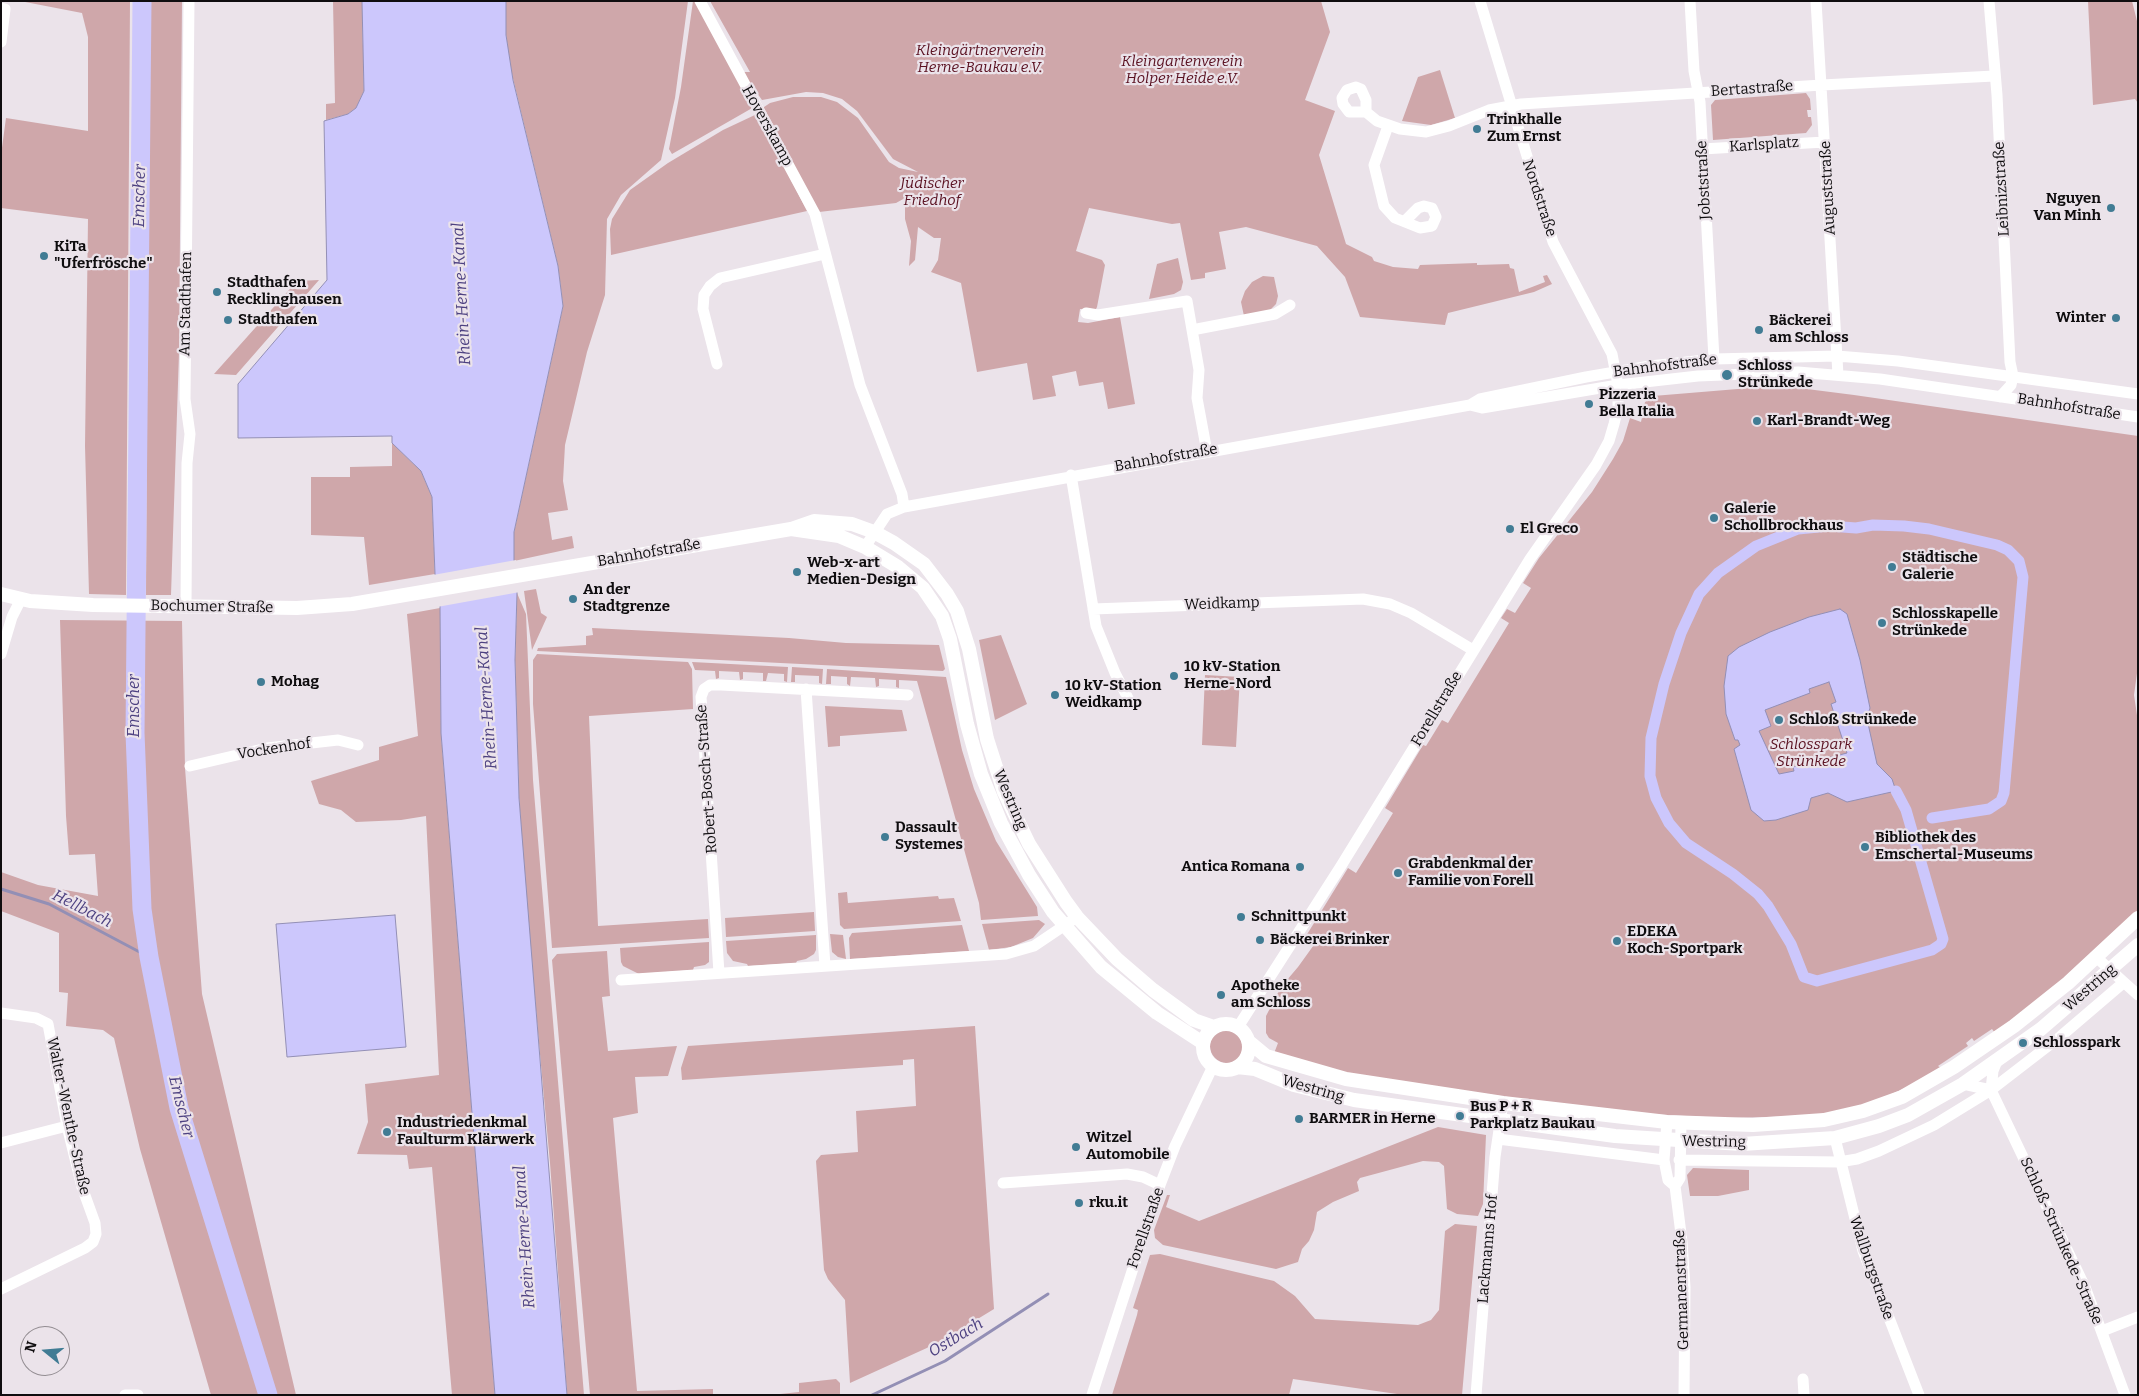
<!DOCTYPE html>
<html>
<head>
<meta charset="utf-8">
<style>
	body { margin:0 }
	#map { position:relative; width:2139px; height:1396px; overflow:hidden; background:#ebe3ea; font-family:Bitter,serif }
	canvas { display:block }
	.frame { position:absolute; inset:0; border:2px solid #0f0d0f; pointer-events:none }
	.north { position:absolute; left:20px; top:1326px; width:50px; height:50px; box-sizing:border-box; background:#ebe3ea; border:1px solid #938d92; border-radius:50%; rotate:287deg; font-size:14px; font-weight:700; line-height:20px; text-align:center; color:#0f0d0f }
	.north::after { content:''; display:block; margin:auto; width:18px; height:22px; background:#417c94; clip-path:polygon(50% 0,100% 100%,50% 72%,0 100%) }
</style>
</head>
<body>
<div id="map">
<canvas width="2139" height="1396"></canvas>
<div class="frame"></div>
<div class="north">N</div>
</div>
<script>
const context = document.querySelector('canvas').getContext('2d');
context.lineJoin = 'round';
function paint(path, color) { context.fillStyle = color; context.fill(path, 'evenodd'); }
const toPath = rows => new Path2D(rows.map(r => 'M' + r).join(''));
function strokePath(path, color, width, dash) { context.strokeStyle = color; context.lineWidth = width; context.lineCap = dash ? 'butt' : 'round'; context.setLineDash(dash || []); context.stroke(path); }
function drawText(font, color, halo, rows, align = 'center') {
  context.font = font + ' Bitter,serif'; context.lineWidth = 4.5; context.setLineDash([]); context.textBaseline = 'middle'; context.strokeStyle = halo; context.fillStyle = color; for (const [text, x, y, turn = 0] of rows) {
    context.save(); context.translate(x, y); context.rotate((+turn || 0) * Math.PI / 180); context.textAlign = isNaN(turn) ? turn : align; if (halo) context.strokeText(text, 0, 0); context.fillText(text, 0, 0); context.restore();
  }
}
const green = toPath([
	[20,1,130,1,126,595,89,594,85,446,88,219,1,208,1,155,6,118,88,131,88,37,82,13],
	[149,1,182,1,179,353,171,595,146,595],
	[333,1,362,1,364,91,356,108,348,114,326,120,326,104,335,103],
	[506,1,688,1,675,98,661,160,621,195,607,219,605,295,587,352,565,445,563,481,568,510,548,513,552,540,572,536,574,548,514,561,514,532,563,306,558,266,510,66,506,35],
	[693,1,697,1,754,107,672,154,669,149,681,87],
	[710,1,1321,1,1330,32,1305,100,1335,111,1319,155,1346,244,1372,257,1374,261,1393,267,1418,269,1420,265,1477,263,1477,265,1509,264,1510,268,1514,269,1519,292,1545,282,1543,276,1547,275,1552,284,1534,292,1448,313,1445,325,1360,317,1345,277,1317,246,1246,227,1219,232,1226,269,1205,273,1205,278,1191,280,1180,223,1172,224,1089,208,1076,251,1102,260,1105,265,1097,307,1096,309,1080,309,1078,322,1088,323,1120,317,1135,404,1108,409,1103,382,1079,386,1076,371,1052,376,1056,396,1033,400,1027,363,977,372,961,283,931,272,938,260,941,238,934,238,918,227,915,260,909,266,911,241,905,219,905,198,896,203,819,212,761,109,770,103,793,97,821,97,837,102,858,118,889,162,899,168,918,172,893,159,857,111,842,99,823,93,806,92,762,100,742,72,750,72],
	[2088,1,2132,1,2138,25,2138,103,2135,99,2093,105],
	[1440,70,1455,118,1431,125,1402,121,1418,77],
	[1806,93,1810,99,1811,110,1807,110,1808,117,1811,117,1812,125,1806,133,1713,140,1711,105,1715,100],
	[757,114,807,211,611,255,610,229,612,219,630,190,668,163,723,130],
	[1178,258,1183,282,1181,290,1174,294,1149,299,1157,264],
	[1263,276,1274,277,1278,296,1276,304,1270,310,1244,316,1241,302,1245,291,1252,282],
	[319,280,236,375,214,374,297,281],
	[1762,387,1799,388,1854,395,2138,436,2138,666,2134,695,2138,722,2138,910,2065,978,1995,1033,1992,1029,1974,1041,1972,1038,1966,1043,1968,1046,1938,1066,1941,1068,1914,1084,1876,1101,1837,1112,1805,1116,1725,1118,1627,1113,1367,1078,1273,1056,1278,1043,1269,1038,1266,1033,1266,1016,1281,987,1298,967,1316,942,1306,936,1348,868,1356,873,1393,813,1385,808,1423,745,1426,746,1442,720,1448,723,1509,623,1501,618,1507,609,1515,613,1531,588,1523,583,1539,558,1592,492,1613,459,1623,441,1630,418,1641,422,1645,402,1653,396],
	[392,443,421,471,432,497,435,574,369,585,364,537,311,535,311,477,350,477,350,467,392,466],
	[536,589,541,613,547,617,532,650,524,591],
	[517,593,526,614,533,780,584,1395,567,1395,550,1163,525,891,519,798,515,660],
	[440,608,441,733,495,1395,452,1395,432,1167,409,1169,407,1155,357,1154,368,1122,365,1084,439,1075,426,816,401,820,356,822,341,810,319,804,311,781,379,760,379,747,418,736,407,614],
	[60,620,182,621,185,768,202,994,296,1395,211,1395,140,1149,114,1038,103,1030,66,1026,68,993,59,992,59,933,1,911,1,872,38,885,98,896,95,854,69,855,66,816],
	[592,628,789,638,846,643,939,645,945,669,943,671,537,651,538,648,586,645,586,636,593,635],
	[1001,635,1027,704,995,720,979,640],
	[537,654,688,662,692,669,693,709,589,716,598,926,708,919,709,938,552,948,533,704,533,660],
	[692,662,788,667,787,682,784,681,784,674,768,673,766,681,763,681,763,673,743,672,743,679,740,680,739,672,719,671,719,678,716,679,715,671,695,670],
	[792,667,823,669,822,684,819,683,819,676,795,675,795,682,791,682],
	[827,669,946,677,962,750,974,789,996,841,1037,907,1038,916,981,920,979,903,917,681,899,680,899,688,896,687,896,680,879,679,879,686,876,687,875,678,851,677,850,686,847,684,847,677,831,676,831,684,826,684],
	[1205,675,1240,677,1236,747,1202,745],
	[825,706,902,710,907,731,840,736,840,746,828,747],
	[847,892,848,903,938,896,939,899,954,898,961,921,844,929,840,925,838,893],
	[814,912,815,931,726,937,725,918],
	[1039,920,1045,924,1033,938,1011,947,989,950,982,924],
	[962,925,969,951,850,959,849,938,852,933],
	[830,934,843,935,846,959,838,957,832,952],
	[816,935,816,950,814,954,806,959,797,961,796,963,748,966,747,964,733,961,727,953,726,941],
	[709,942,709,962,705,965,694,967,693,970,639,974,623,966,621,962,620,948],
	[607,951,610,996,602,997,608,1051,677,1046,668,1076,635,1077,638,1113,613,1118,637,1391,713,1389,713,1395,590,1395,552,960,557,954],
	[975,1026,994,1309,940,1342,850,1383,845,1300,828,1279,824,1270,816,1161,821,1155,858,1152,856,1111,916,1106,914,1059,903,1060,903,1065,682,1080,681,1068,688,1046],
	'1210 1046a17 17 0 1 1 34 0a17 17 0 1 1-34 0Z',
	[1438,1127,1486,1135,1483,1204,1478,1216,1457,1214,1447,1209,1444,1166,1439,1162,1423,1161,1360,1178,1357,1182,1359,1191,1333,1202,1317,1212,1314,1230,1309,1241,1302,1249,1298,1262,1276,1269,1163,1245,1155,1238,1154,1230,1167,1195,1170,1195,1166,1207,1199,1221],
	[1693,1168,1749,1170,1749,1190,1718,1196,1690,1196,1687,1175],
	[1455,1224,1477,1226,1462,1395,1404,1395,1293,1379,1289,1395,1112,1395,1137,1315,1138,1310,1133,1308,1150,1255,1160,1254,1274,1281,1295,1296,1315,1319,1418,1325,1431,1320,1439,1310,1445,1231],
	[836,1379,840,1383,840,1395,771,1395,799,1392,799,1383]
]);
const water = toPath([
	[362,1,506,1,506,35,513,80,558,266,563,306,514,532,514,561,517,593,515,660,519,798,567,1395,495,1395,441,733,440,604,435,574,432,497,421,471,392,443,392,436,238,438,238,384,327,280,324,121,348,114,356,108,364,91,362,1],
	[1840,609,1847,614,1860,660,1870,708,1867,719,1877,764,1892,779,1896,791,1847,802,1828,793,1811,798,1808,810,1776,820,1764,821,1751,810,1734,749,1740,745,1738,740,1735,740,1726,714,1724,686,1728,656,1739,647,1770,632,1809,617,1840,609],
	[1829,682,1836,702,1831,704,1847,753,1793,767,1794,771,1779,774,1759,731,1771,726,1765,710,1810,693,1809,689,1829,682],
	[395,915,406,1047,287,1057,276,924,395,915]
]);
const pier = toPath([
	[516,560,520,592,437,607,433,575]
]);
const stream = toPath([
	[1,889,49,904,149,957],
	[872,1395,945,1361,1048,1294]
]);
const canal = toPath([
	[1896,791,1906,810,1943,939,1941,944,1932,950,1817,981,1804,977,1791,944,1768,906,1758,894,1733,874,1686,843,1669,823,1656,798,1650,776,1651,738,1664,684,1681,633,1699,594,1718,573,1756,546,1798,529,1829,526,1856,528,1873,525,1904,526,1929,529,1997,545,2008,550,2019,561,2023,577,2004,793,2001,801,1989,809,1932,818]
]);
const river = toPath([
	[142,1,135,733,142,909,149,957,179,1108,268,1395]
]);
const minor = toPath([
	[700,1,815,214,860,385,902,494,904,507],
	[1690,1,1694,71,1700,102,1714,359],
	[1816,1,1838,375],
	[1989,1,1997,95,2010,362,2013,376,2011,385,2000,397],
	[1,8,5,9,1,42],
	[1366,112,1366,100,1361,89,1356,87,1347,90,1342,98,1343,104,1349,112,1366,112,1377,121,1400,129,1426,132,1449,126,1489,110,1521,104,1822,85,1994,76],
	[1388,126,1374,165,1384,206,1395,218,1420,228,1432,226,1436,217,1432,208,1424,206,1418,208,1405,221],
	[1702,149,1825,142],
	[1086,313,1098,315,1187,301,1199,370,1197,398,1207,452],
	[1192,330,1275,314,1290,305],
	[717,364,703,309,704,295,710,286,720,278,825,254],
	[1470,405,1482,408,1618,385,1698,376,1798,372,1880,379,2138,417],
	[1071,475,1096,626,1115,673,1131,704],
	[865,547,887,514,904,507,1470,405,1480,399,1586,377,1650,366,1714,359,1837,356,1898,361,2138,394],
	[186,606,187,463,190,434,185,399,189,1],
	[1093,609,1363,599,1390,604,1411,613,1473,650],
	[1,654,12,617,21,599],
	[806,689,825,966],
	[190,766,267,748,338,740,358,745],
	[2096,957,2138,995],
	[719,973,701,697,704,689,710,685,721,685,908,695],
	[621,980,1006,954,1034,946,1077,917],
	[1,1013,36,1018,48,1024,67,1126,82,1187,95,1223,96,1234,93,1242,85,1248,1,1289],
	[1238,1027,1341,866,1530,559,1596,465,1609,441,1614,424,1618,407,1618,385,1612,354,1553,242,1480,1],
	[1997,1061,1993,1071,1991,1090,2085,1287,2125,1395],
	[1963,1084,1991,1090],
	[1667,1122,1664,1160,1668,1180,1675,1186],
	[1681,1123,1680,1178,1675,1186,1682,1242,1685,1287,1684,1395],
	[1835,1138,1863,1251,1919,1395],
	[1498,1139,1664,1160],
	[1,1143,67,1126],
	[1679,1160,1839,1162,1857,1159,1879,1151,1934,1125,1991,1090,2061,1036,2123,983],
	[1003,1183,1127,1174,1143,1177,1160,1185],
	[2102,1331,2138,1317],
	[1803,1379,1804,1395],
	[125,1395,138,1395],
	[1092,1395,1160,1185,1175,1146,1213,1066],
	[1476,1395,1495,1157,1503,1103]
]);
const major = toPath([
	[791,529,839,536,865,547,898,567,923,588,942,616,950,639,967,724,981,774,1001,823,1029,875,1053,912,1101,967,1157,1013,1203,1043],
	[1,594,30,601,93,605,297,608,352,604,791,529,814,521,852,524,874,532,894,543,924,564,947,594,957,611,969,649,987,739,1004,792,1029,844,1066,902,1077,917,1117,959,1153,990,1194,1020,1214,1027],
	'1203 1047a23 23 0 1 1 46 0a23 23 0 1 1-46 0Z',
	[1248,1041,1266,1056,1346,1079,1503,1103,1667,1122,1753,1125,1824,1120,1863,1111,1902,1097,1954,1067,2014,1026,2068,983,2138,918],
	[1237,1067,1255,1069,1294,1085,1354,1100,1615,1136,1742,1144,1835,1138,1879,1126,1908,1115,1963,1084,2041,1029,2138,945]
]);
const markers = [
	[1477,129,5,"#417c94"],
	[2111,208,5,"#417c94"],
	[44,256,5,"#417c94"],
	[217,292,5,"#417c94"],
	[2116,318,5,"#417c94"],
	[228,320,5,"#417c94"],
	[1759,330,5,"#417c94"],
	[1727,375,6,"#417c94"],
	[1589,404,5,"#417c94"],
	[1757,421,5,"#417c94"],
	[1714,518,5,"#417c94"],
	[1510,529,5,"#417c94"],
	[1892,567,5,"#417c94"],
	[797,572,5,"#417c94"],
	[573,599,5,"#417c94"],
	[1882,623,5,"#417c94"],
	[1174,676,5,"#417c94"],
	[261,682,5,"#417c94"],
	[1055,695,5,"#417c94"],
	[1779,720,5,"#417c94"],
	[885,837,5,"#417c94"],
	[1865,847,5,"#417c94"],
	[1300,867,5,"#417c94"],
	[1398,873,5,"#417c94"],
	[1241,917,5,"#417c94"],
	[1260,940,5,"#417c94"],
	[1617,941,5,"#417c94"],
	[1221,995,5,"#417c94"],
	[2023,1043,5,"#417c94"],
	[1460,1116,5,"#417c94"],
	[1299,1119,5,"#417c94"],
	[387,1132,5,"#417c94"],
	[1076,1147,5,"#417c94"],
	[1079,1203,5,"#417c94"]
];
const parkNames = [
	["Kleingärtnerverein",980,51],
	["Herne-Baukau e.V.",980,68],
	["Kleingartenverein",1182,62],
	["Holper Heide e.V.",1182,79],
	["Jüdischer",932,184],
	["Friedhof",932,201],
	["Schlosspark",1811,745],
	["Strünkede",1811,762]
];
const streetNames = [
	["Bertastraße",1752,89,-4],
	["Hoverskamp",767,126,61],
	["Karlsplatz",1764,145,-4],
	["Jobststraße",1704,180,-93],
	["Auguststraße",1828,188,-93],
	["Leibnizstraße",2002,189,-93],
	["Nordstraße",1539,198,72],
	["Am Stadthafen",186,304,-89],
	["Bahnhofstraße",1665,366,-7],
	["Bahnhofstraße",2069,407,9],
	["Bahnhofstraße",1166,458,-10],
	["Bahnhofstraße",649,553,-10],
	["Weidkamp",1222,604,-2],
	["Bochumer Straße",212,607,1],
	["Forellstraße",1437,709,-59],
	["Vockenhof",274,749,-9],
	["Robert-Bosch-Straße",707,779,-94],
	["Westring",1010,800,67],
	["Westring",2090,988,-41],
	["Westring",1313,1089,16],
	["Walter-Wenthe-Straße",68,1116,78],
	["Westring",1714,1142,1],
	["Forellstraße",1146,1228,-71],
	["Schloß-Strünkede-Straße",2061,1241,66],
	["Lackmanns Hof",1488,1249,-85],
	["Wallburgstraße",1871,1268,71],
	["Germanenstraße",1682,1290,-92]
];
const poiNames = [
	["Trinkhalle",1487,120],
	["Zum Ernst",1487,137],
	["Nguyen",2101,199,"right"],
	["Van Minh",2101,216,"right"],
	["KiTa",54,247],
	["\"Uferfrösche\"",54,264],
	["Stadthafen",227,283],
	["Recklinghausen",227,300],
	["Winter",2106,318,"right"],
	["Stadthafen",238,320],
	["Bäckerei",1769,321],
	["am Schloss",1769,338],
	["Schloss",1738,366],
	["Strünkede",1738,383],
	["Pizzeria",1599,395],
	["Bella Italia",1599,412],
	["Karl-Brandt-Weg",1767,421],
	["Galerie",1724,509],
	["Schollbrockhaus",1724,526],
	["El Greco",1520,529],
	["Städtische",1902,558],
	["Galerie",1902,575],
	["Web-x-art",807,563],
	["Medien-Design",807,580],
	["An der",583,590],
	["Stadtgrenze",583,607],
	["Schlosskapelle",1892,614],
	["Strünkede",1892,631],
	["10 kV-Station",1184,667],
	["Herne-Nord",1184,684],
	["Mohag",271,682],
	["10 kV-Station",1065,686],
	["Weidkamp",1065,703],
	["Schloß Strünkede",1789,720],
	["Dassault",895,828],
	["Systemes",895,845],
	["Bibliothek des",1875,838],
	["Emschertal-Museums",1875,855],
	["Grabdenkmal der",1408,864],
	["Familie von Forell",1408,881],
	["Antica Romana",1290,867,"right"],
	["Schnittpunkt",1251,917],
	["EDEKA",1627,932],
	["Koch-Sportpark",1627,949],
	["Bäckerei Brinker",1270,940],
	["Apotheke",1231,986],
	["am Schloss",1231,1003],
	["Schlosspark",2033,1043],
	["Bus P + R",1470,1107],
	["Parkplatz Baukau",1470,1124],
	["BARMER in Herne",1309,1119],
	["Industriedenkmal",397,1123],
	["Faulturm Klärwerk",397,1140],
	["Witzel",1086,1138],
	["Automobile",1086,1155],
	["rku.it",1089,1203]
];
const waterNames = [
	["Emscher",140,196,-89],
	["Rhein-Herne-Kanal",462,294,-93],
	["Rhein-Herne-Kanal",487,698,-94],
	["Emscher",135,706,-90],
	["Hellbach",82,909,27],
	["Emscher",181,1107,76],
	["Rhein-Herne-Kanal",525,1237,-94],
	["Ostbach",956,1338,-31]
];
paint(green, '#cfa7aa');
paint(water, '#ccc7fc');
strokePath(water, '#938fb5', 1);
paint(pier, '#ebe3ea');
strokePath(stream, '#938fb5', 3);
strokePath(canal, '#ccc7fc', 11);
strokePath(river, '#ccc7fc', 19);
strokePath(minor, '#fff', 11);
strokePath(major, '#fff', 14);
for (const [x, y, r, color] of markers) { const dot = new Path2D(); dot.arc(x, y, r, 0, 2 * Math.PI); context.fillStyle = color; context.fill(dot); strokePath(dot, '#ebe3ea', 2); }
drawText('italic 15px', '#5a1121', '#ebe3ea', parkNames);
drawText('15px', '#0f0d0f', '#ebe3ea', streetNames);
drawText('bold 15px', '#0f0d0f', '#ebe3ea', poiNames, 'left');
drawText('italic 16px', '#4d4181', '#ebe3ea', waterNames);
</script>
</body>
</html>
